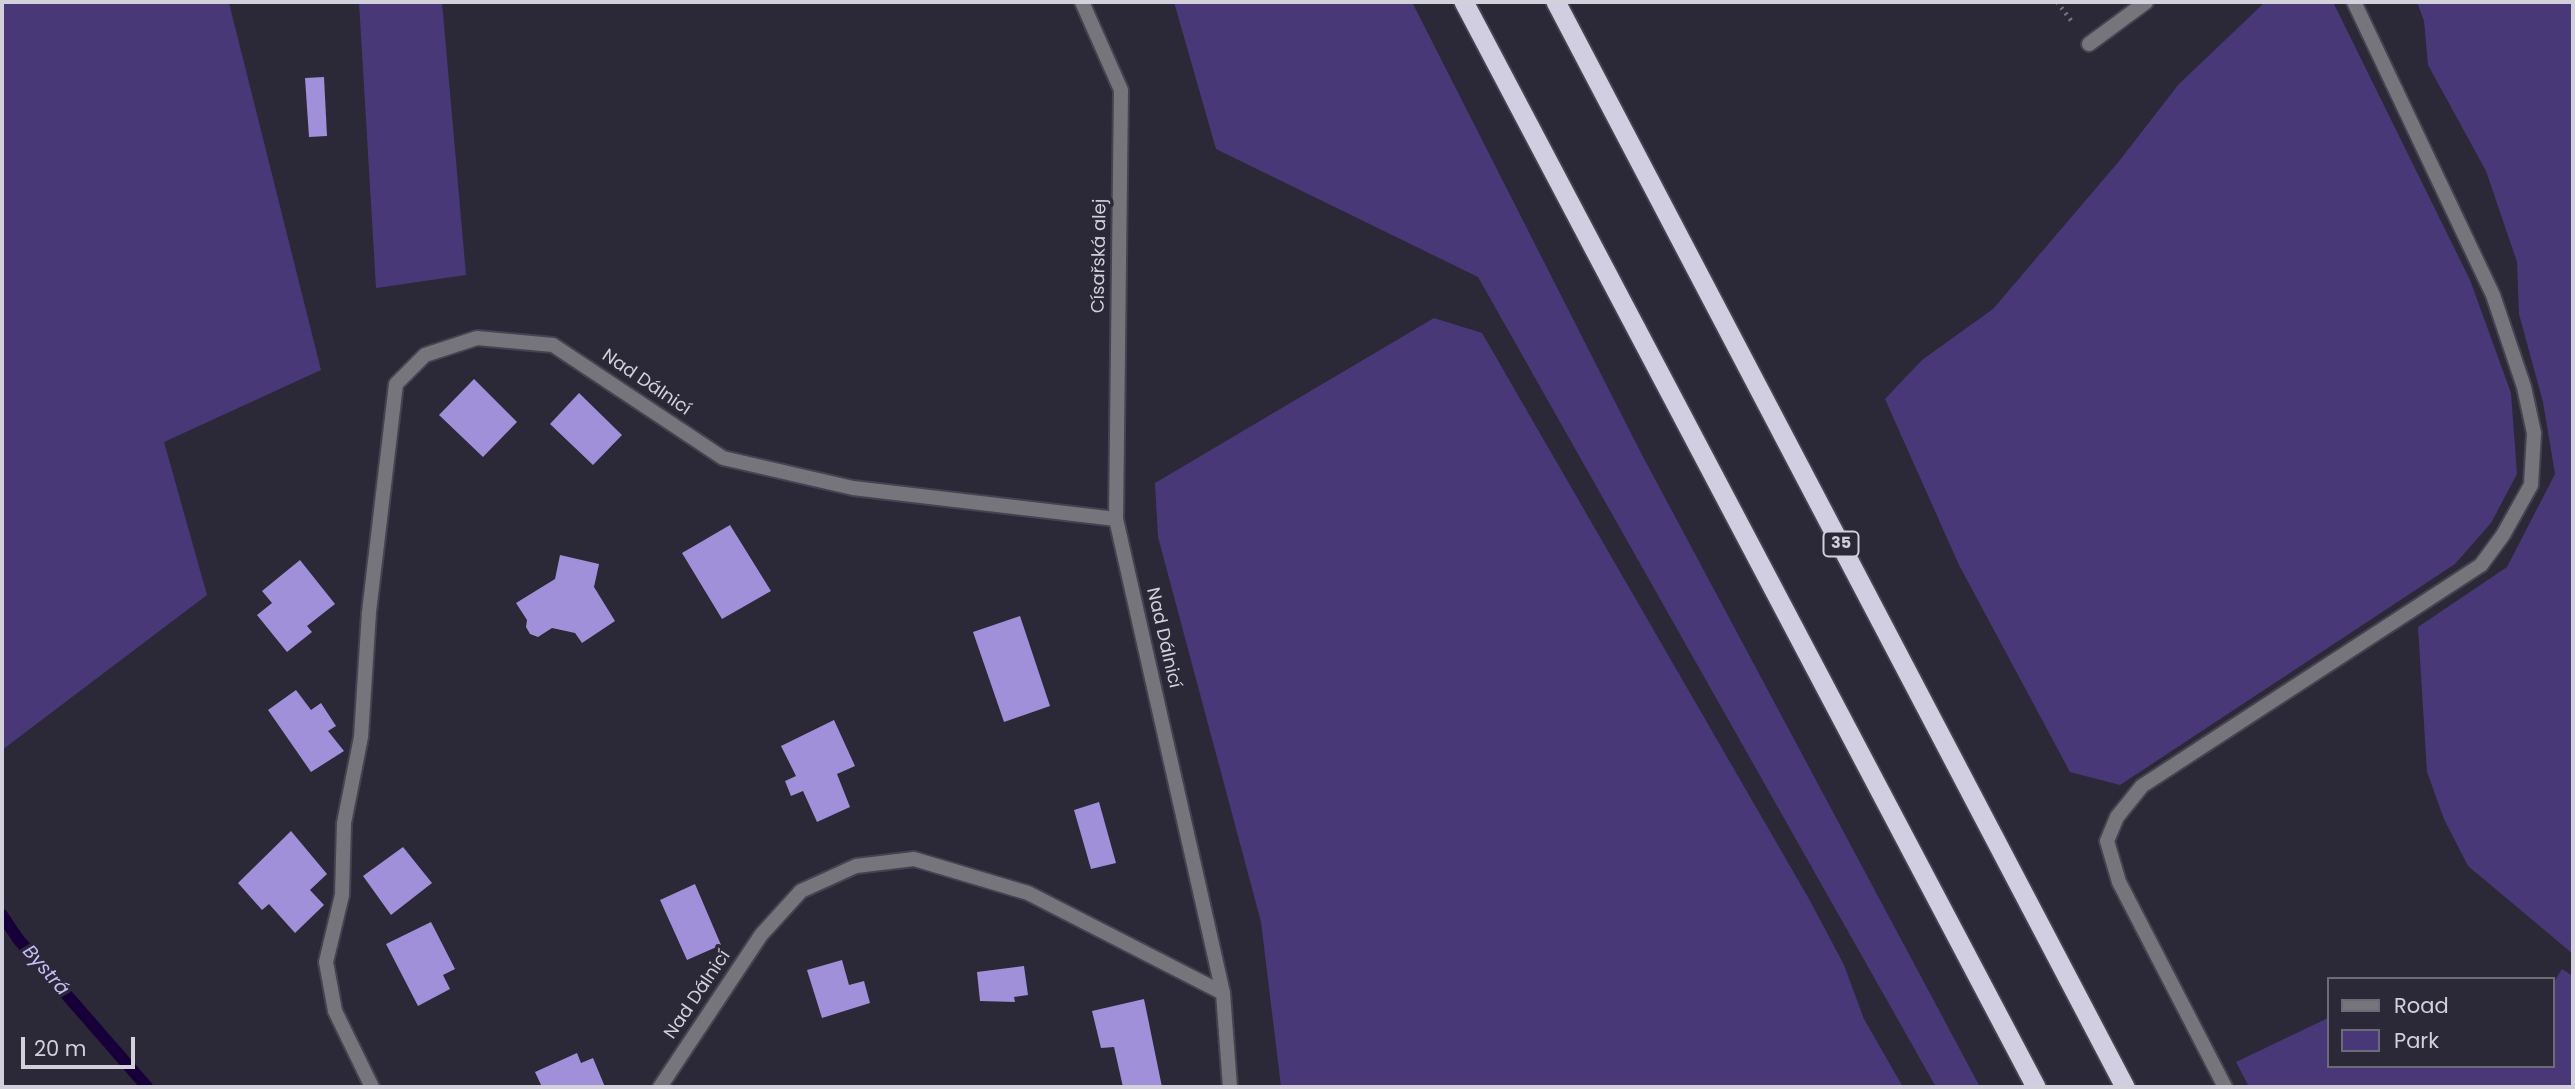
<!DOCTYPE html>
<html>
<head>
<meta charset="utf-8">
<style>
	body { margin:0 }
	#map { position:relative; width:2575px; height:1089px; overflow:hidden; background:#2b2837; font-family:Poppins,sans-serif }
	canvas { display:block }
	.frame { position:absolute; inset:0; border:4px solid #d2d0da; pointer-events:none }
	.legend { position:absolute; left:2327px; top:977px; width:228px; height:91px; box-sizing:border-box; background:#2b2837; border:2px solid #6e6b78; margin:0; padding:9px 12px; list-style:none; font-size:21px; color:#d2d0da }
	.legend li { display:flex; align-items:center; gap:14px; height:35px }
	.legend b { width:35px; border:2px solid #6e6b78 }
	.scale { position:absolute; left:21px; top:1037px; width:114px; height:32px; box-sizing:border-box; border:4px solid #d2d0da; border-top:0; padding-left:9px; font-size:21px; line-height:24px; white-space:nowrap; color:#d2d0da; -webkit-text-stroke:5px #2b2837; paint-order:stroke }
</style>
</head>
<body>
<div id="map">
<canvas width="2575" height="1089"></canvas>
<div class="frame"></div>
<ul class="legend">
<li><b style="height:9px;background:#76757c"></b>Road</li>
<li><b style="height:19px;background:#493878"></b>Park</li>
</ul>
<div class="scale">20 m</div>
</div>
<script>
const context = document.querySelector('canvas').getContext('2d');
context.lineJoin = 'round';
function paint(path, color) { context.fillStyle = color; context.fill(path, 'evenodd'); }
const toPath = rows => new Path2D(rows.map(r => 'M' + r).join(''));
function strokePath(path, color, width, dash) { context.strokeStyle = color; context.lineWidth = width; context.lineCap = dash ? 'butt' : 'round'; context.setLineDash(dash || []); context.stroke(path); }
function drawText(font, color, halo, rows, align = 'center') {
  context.font = font + ' Poppins,sans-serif'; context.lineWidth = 7; context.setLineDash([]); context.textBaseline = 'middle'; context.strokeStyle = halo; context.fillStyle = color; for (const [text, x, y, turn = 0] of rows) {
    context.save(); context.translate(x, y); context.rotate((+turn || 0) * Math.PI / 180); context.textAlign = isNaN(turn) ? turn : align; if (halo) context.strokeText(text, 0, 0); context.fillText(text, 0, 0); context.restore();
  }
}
const green = toPath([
	[2,2,256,2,229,3,321,370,164,442,207,595,2,750],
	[359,2,442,2,466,275,376,288],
	[1174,2,1412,2,1641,453,1980,1087,1936,1087,1478,277,1216,149],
	[2265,2,2333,2,2470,280,2511,393,2517,474,2491,523,2455,564,2120,785,2070,772,1959,565,1885,399,1922,360,1993,309,2120,160,2178,85],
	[2417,2,2573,2,2573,954,2468,866,2444,819,2427,772,2418,627,2507,567,2555,474,2543,402,2519,314,2517,262,2486,171,2428,65,2424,21],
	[1434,318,1482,333,1809,899,1844,965,1864,1019,1903,1087,1281,1087,1261,922,1158,537,1155,483],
	[2562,969,2573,976,2573,1087,2249,1087,2236,1062,2328,1018,2328,1066,2552,1066,2552,985]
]);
const stream = toPath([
	[2,915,18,939,147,1087]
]);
const building = toPath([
	[324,77,327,136,309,137,305,78],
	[474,379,517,422,483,457,439,415],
	[579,393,622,435,593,465,550,424],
	[730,525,771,591,722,619,682,553],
	[560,555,599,564,594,587,615,621,582,643,575,633,552,628,538,637,530,634,526,627,527,620,516,603,555,579],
	[300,560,335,604,307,626,312,632,287,652,257,615,272,603,262,591],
	[1020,616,1050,706,1004,722,973,632],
	[296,690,311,710,321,703,336,726,328,731,344,751,311,772,268,710],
	[834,720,855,766,837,774,850,807,817,822,803,791,791,796,785,781,796,776,781,746],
	[1099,802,1116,863,1091,869,1074,810],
	[291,831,327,874,310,890,324,905,295,933,269,904,262,910,238,883],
	[403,847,432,883,391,915,363,876],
	[695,884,721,945,687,960,660,900],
	[431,922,455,969,443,975,450,989,418,1006,386,944],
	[842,960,849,985,864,981,870,1003,822,1018,807,970],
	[1024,966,1028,995,1014,997,1015,1002,980,1001,977,972],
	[1144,999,1162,1087,1123,1087,1114,1047,1101,1048,1092,1011],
	[577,1053,581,1063,593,1058,605,1087,542,1087,535,1072]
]);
const path = toPath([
	[2057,2,2073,23]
]);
const service = toPath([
	[1082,2,1121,90,1116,519]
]);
const minor = toPath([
	[2089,44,2146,2],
	[372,1087,335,1011,326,962,342,895,344,823,361,737,369,612,396,384,425,355,477,338,553,345,723,458,853,488,1116,519,1223,993,1230,1087],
	[660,1087,761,935,801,891,856,866,914,859,1028,893,1223,993],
	[2225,1087,2119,882,2107,841,2117,817,2142,786,2481,565,2503,535,2531,485,2534,433,2524,387,2493,295,2354,2]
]);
const trunk = toPath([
	[1464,2,2036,1087],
	[1556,2,2125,1087]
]);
const shields = [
	[1841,544,35]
];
const shieldNames = [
	["35",1841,544]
];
const streetNames = [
	["Císařská alej",1100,256,-89],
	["Nad Dálnicí",646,383,34],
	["Nad Dálnicí",1163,638,77],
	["Nad Dálnicí",698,995,-56]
];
const waterNames = [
	["Bystrá",45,971,49]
];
paint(green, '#493878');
strokePath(stream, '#17003a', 12);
paint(building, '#a090da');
strokePath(service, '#464351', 18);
strokePath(minor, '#464351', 18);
strokePath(trunk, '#464351', 23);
strokePath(path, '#7a7784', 4.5, [2, 5]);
strokePath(service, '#76757c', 14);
strokePath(minor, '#76757c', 14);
strokePath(trunk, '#d0cee0', 19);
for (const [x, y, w] of shields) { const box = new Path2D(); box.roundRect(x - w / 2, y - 12.5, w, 25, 5); context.fillStyle = '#2b2837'; context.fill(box); strokePath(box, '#d2d0da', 2); }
drawText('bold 16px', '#d2d0da', null, shieldNames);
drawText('18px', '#d2d0da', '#2b2837', streetNames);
drawText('italic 19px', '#c9bef9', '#2b2837', waterNames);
</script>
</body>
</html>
